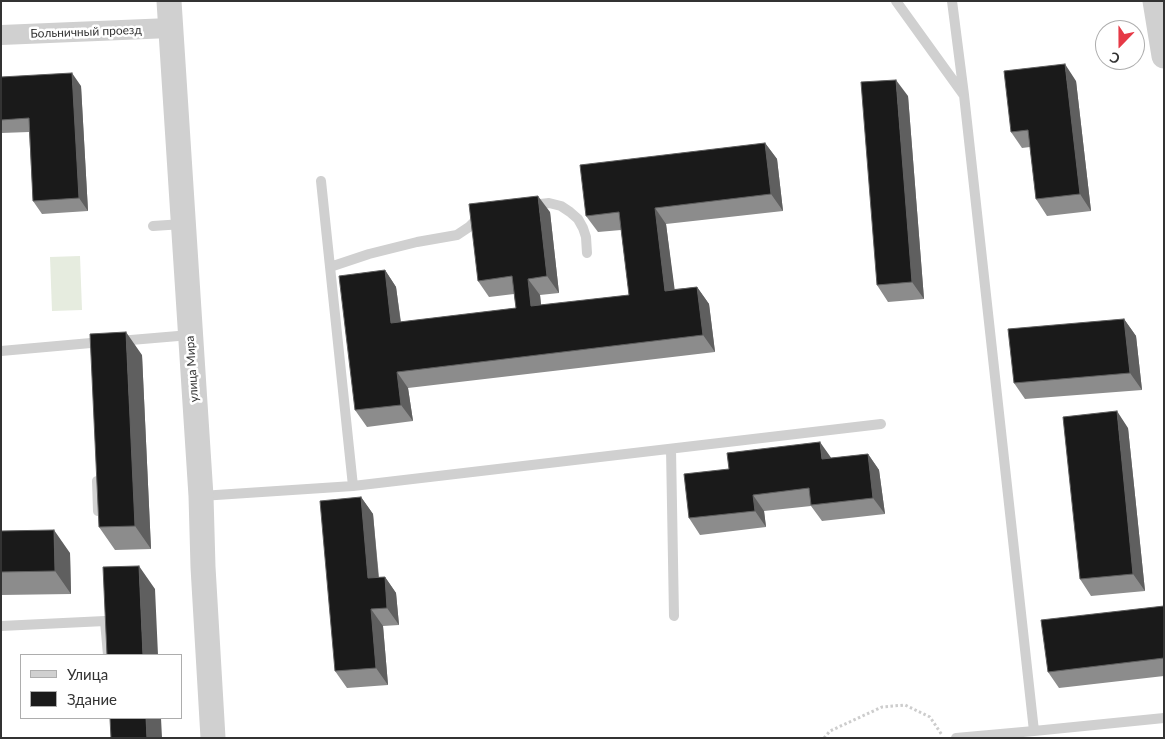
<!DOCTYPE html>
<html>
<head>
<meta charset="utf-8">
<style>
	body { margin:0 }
	#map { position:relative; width:1165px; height:739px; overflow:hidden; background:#fff; font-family:Lato,sans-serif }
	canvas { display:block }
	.frame { position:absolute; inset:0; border:2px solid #333; pointer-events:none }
	.legend { position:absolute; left:20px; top:654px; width:162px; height:65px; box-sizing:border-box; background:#fff; border:1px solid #adadad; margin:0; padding:6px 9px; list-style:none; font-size:15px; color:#333 }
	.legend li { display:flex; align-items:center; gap:10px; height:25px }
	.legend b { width:25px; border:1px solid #adadad }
	.north { position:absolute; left:1095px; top:20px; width:50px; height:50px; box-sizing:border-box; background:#fff; border:1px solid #adadad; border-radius:50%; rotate:202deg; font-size:14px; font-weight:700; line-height:20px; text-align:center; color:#333 }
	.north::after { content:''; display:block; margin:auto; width:18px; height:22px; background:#e63946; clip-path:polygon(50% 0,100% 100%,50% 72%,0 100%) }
</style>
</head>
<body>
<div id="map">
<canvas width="1165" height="739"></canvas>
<div class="frame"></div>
<ul class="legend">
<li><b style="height:6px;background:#d0d0d0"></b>Улица</li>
<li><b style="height:14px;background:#1a1a1a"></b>Здание</li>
</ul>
<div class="north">С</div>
</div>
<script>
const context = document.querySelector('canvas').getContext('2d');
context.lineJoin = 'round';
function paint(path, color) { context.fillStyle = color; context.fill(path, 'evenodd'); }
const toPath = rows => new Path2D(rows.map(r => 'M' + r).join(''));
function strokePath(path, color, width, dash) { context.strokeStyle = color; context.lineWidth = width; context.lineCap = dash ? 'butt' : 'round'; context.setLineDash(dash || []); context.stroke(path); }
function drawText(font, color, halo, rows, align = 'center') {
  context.font = font + ' Lato,sans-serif'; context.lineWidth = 5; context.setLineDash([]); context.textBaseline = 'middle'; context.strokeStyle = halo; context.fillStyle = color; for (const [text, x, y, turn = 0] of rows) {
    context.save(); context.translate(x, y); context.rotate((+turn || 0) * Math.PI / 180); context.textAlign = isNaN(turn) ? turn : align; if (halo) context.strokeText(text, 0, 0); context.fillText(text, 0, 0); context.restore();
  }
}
const green = toPath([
	[80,256,82,310,52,311,50,257]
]);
const path = toPath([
	[824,738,830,731,882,707,905,705,930,717,942,735]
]);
const service = toPath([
	[896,1,963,94],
	[952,1,964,95,1034,731,1164,718],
	[321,181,353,486],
	[532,205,549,203,561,206,570,212,578,219,583,228,586,237,587,253],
	[153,226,183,224],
	[330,267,369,254,417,242,457,235,469,227,477,219,482,218],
	[119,341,190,335],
	[1,351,102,342],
	[671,449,674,616],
	[97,481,98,511],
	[201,496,353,486,881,424],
	[1,626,105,621,108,655],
	[956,738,1034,731]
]);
const minor = toPath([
	[1,35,170,28]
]);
const tertiary = toPath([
	[169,1,201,496,203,567,213,738],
	[1155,1,1164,56]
]);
const wall = toPath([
	[1,77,81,86,88,211,42,214,33,201,29,132,1,133],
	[1076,81,1091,211,1047,216,1036,199,1030,147,1022,148,1011,132],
	[908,96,924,299,888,302,877,285],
	[765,143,777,159,783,211,666,224,674,289,697,287,709,304,715,352,408,388,413,421,367,427,355,410,385,270,396,287,401,322,516,308,514,294,489,297,478,281,550,212,559,293,540,295,541,305,629,295,621,230,598,232,586,216],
	[1124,319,1136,336,1142,390,1025,399,1014,383],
	[142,355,151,549,115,550,99,527],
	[1128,428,1145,591,1091,596,1080,579],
	[868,454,879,470,885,514,822,521,811,506,764,511,766,527,700,535,689,518,831,458],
	[361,497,373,514,379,577,385,577,396,593,399,625,383,626,388,685,347,688,335,671],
	[1,531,70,553,71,594,1,595],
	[1164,606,1164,676,1059,688,1048,672]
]);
const shadedWall = toPath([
	[1065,64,1076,81,1091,211,1080,194],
	[72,73,81,86,88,211,79,198],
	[896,80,908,96,924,299,912,282],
	[765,143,777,159,783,211,771,194],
	[538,196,550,212,559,293,547,276],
	[655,208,666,224,677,307,665,291],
	[385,270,396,287,403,340,391,323],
	[528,279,540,295,543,323,531,306],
	[697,287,709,304,715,352,703,335],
	[1124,319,1136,336,1142,390,1130,373],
	[126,332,142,355,151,549,135,526],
	[397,372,408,388,413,421,401,405],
	[1117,411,1128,428,1145,591,1133,574],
	[820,442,832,459,822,459],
	[868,454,879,470,885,514,873,498],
	[753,495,764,511,766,527,755,511],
	[361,497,373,514,380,595,368,578],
	[54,530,70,553,71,594,55,571],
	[139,566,155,589,158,655,143,655],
	[385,577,396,593,399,625,387,608],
	[371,609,383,626,388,685,376,668],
	[146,718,161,718,162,738,147,738]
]);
const building = toPath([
	[1065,64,1080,194,1036,199,1028,130,1011,132,1004,71,1065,64],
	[72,73,79,198,33,201,29,118,1,120,1,77,72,73],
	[896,80,912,282,877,285,861,82,896,80],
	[765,143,771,194,655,208,665,291,697,287,703,335,397,372,401,405,355,410,339,276,385,270,391,323,516,308,512,276,478,281,469,204,538,196,547,276,528,279,531,306,629,295,619,212,586,216,580,165,765,143],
	[1124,319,1130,373,1014,383,1008,329,1124,319],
	[126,332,135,526,99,527,90,334,126,332],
	[1117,411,1133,574,1080,579,1063,417,1117,411],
	[820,442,822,459,868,454,873,498,811,505,809,488,753,495,755,511,689,518,684,474,729,469,727,453,820,442],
	[361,497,368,578,385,577,387,608,371,609,376,668,335,671,320,501,361,497],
	[54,530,55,571,1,572,1,531,54,530],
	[139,566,143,655,107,655,103,567,139,566],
	[1164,606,1164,658,1048,672,1041,620,1164,606],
	[110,718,146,718,147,738,111,738,110,718]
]);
const streetNames = [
	["Больничный проезд",86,32,-2],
	["улица Мира",192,369,-94]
];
paint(green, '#e6ecdf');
strokePath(path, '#cdcdcd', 3, [2.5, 2.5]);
strokePath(service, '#d0d0d0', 10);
strokePath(minor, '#d0d0d0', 20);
strokePath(tertiary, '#d0d0d0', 25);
paint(wall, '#8c8c8c');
paint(shadedWall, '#5f5f5f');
paint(building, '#1a1a1a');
strokePath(building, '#5f5f5f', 1);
drawText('12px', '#333', '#fff', streetNames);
</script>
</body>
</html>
